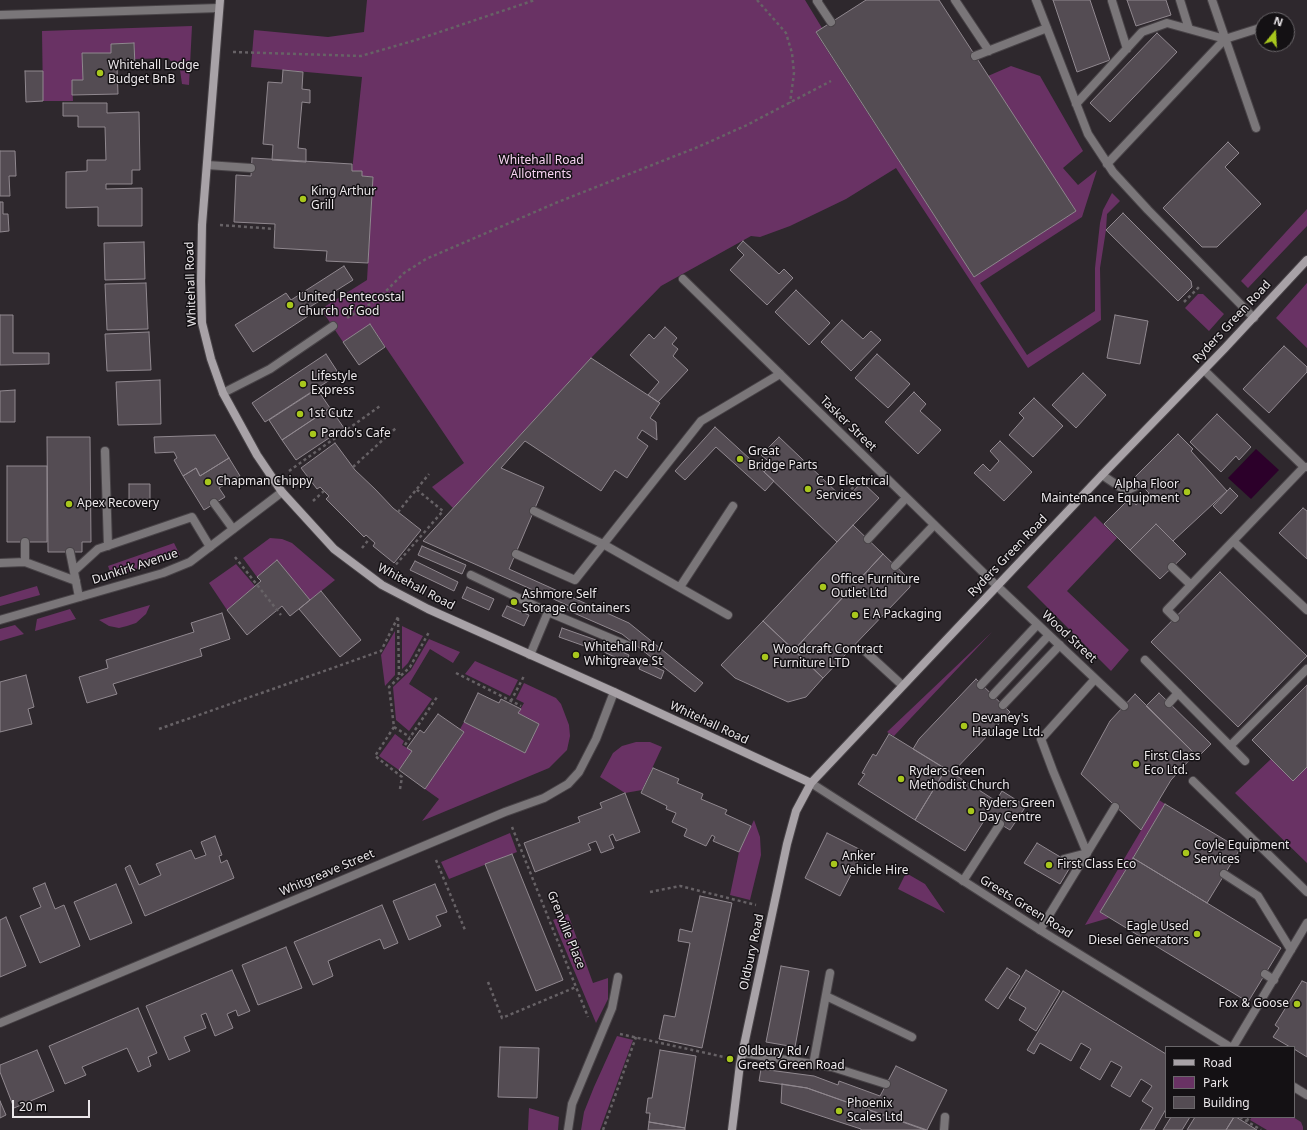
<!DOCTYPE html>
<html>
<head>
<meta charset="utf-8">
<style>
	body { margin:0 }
	#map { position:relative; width:1307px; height:1130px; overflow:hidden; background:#2e282d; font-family:"Noto Sans",sans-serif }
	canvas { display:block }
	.legend { position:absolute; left:1165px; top:1046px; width:130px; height:72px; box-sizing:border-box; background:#141114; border:1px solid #6a676a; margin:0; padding:5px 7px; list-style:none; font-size:12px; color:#ebe7ea }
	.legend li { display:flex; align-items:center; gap:8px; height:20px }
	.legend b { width:20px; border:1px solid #6a676a }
	.north { position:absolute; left:1255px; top:12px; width:40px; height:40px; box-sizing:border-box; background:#141114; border:1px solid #6a676a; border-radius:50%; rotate:18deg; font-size:11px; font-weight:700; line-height:16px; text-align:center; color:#ebe7ea }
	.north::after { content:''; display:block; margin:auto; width:14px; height:18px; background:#a8c71d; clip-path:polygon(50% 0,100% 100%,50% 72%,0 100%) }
	.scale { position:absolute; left:12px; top:1100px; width:78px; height:18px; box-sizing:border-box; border:2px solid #ebe7ea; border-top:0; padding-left:5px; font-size:12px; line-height:14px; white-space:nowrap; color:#ebe7ea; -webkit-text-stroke:3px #141114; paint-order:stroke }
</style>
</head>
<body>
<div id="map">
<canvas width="1307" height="1130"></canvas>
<ul class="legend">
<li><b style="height:5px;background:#a8a2a7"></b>Road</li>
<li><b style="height:11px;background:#693264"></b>Park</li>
<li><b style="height:11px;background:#544c53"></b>Building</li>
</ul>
<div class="north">N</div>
<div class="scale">20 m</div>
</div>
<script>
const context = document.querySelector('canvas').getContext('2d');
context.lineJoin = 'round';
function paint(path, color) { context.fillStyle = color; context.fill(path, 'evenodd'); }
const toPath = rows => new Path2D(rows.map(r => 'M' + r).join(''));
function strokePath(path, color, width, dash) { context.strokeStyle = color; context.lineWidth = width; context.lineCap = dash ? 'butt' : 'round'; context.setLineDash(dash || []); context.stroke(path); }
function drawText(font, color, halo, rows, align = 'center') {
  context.font = font + ' "Noto Sans",sans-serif'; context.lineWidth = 3; context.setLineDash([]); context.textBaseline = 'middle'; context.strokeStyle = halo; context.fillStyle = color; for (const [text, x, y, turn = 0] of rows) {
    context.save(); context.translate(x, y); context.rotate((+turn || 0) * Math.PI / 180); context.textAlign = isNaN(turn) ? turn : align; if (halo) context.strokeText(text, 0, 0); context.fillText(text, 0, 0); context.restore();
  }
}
const green = toPath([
	[367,0,805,0,822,28,816,33,974,277,1076,211,988,76,1011,66,1040,76,1083,151,1063,168,1078,185,1097,170,1082,217,980,283,1027,355,1095,311,1095,268,1100,223,1103,210,1112,193,1120,201,1107,214,1106,230,1100,268,1101,320,1028,368,896,168,846,199,790,226,760,237,751,236,661,286,591,358,453,508,432,487,464,463,370,324,343,342,321,309,367,280,373,177,362,176,362,171,352,171,362,77,251,67,254,30,328,37,364,32],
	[192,26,189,85,182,84,180,70,168,58,135,59,134,43,111,44,111,53,82,53,83,80,72,80,73,101,43,101,42,31],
	[1307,209,1307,226,1248,288,1241,281],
	[1307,283,1307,348,1276,318],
	[1198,294,1203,294,1224,314,1209,331,1185,308],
	[1095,516,1117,538,1067,591,1129,650,1111,671,1027,587],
	[270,538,282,539,292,543,335,580,310,600,277,561,257,577,243,558],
	[174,543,180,555,112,577,108,566],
	[236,564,255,586,227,610,209,583],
	[37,586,40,595,0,606,0,597],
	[150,605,146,614,136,623,127,626,119,628,109,626,99,620],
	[70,609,76,619,35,631,37,619],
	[15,625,24,634,0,641,0,629],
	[402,626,423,636,408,663,402,669],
	[395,631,395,675,385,686,381,655],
	[992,632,894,736,887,732],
	[429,639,460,652,453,663,430,649,409,684,432,699,409,731,396,720,393,687,411,670],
	[475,661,518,680,510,696,465,674],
	[524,683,556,698,561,704,569,725,570,736,567,750,549,768,422,821,439,799,425,789,464,732,460,729,464,722,525,753,539,724,518,713,524,703,516,699],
	[395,734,404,741,402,745,412,751,399,770,379,756],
	[636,742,650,742,662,747,642,790,625,793,600,777,613,753,622,746],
	[1271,759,1293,781,1307,767,1307,863,1235,793],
	[1159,800,1165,804,1100,912,1109,918,1085,925],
	[754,820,760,837,761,855,750,900,730,895,739,852],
	[510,833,517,852,449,879,441,862],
	[906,873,925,884,945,913,898,889],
	[568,914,593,983,608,978,608,999,596,1023,553,920],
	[617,1036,633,1040,600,1130,581,1130,584,1112,594,1087],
	[529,1108,559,1117,558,1130,528,1130],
	[1252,1117,1293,1117,1301,1122,1303,1127,1303,1130,1267,1130,1250,1120]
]);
const water = toPath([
	[1256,449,1279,470,1251,499,1228,478]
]);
const building = toPath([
	[866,0,939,0,1076,211,974,277,816,32,866,0],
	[1053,0,1090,0,1110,60,1077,72,1053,0],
	[1127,0,1166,0,1171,15,1136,26,1127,0],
	[1157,33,1177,52,1110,122,1090,103,1157,33],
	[134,43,135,66,117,67,118,94,72,95,72,80,83,80,82,53,111,53,111,44,134,43],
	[283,70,303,72,302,89,310,90,310,103,302,102,298,148,306,149,306,162,272,160,273,145,263,144,268,82,282,83,283,70],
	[25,71,43,71,43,101,26,102,25,71],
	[63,103,107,103,107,113,139,112,140,170,132,170,132,184,106,184,106,189,142,188,142,226,98,226,98,207,66,208,66,172,87,171,87,160,106,160,105,127,78,127,78,116,63,116,63,103],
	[1228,142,1239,153,1225,167,1261,204,1217,247,1202,247,1163,208,1228,142],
	[0,151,15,151,16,176,9,176,10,196,0,196,0,151],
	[252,158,352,164,352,171,362,171,362,176,373,177,368,263,326,261,327,251,274,248,275,224,234,222,236,175,251,176,252,158],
	[0,202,3,202,3,214,8,214,9,231,0,232,0,202],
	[1123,213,1191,281,1192,287,1178,301,1106,230,1123,213],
	[743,241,779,274,784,269,793,278,767,305,730,270,744,255,737,248,743,241],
	[144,242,145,279,105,280,104,243,144,242],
	[344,266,353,280,305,310,308,316,253,352,235,325,286,293,291,300,344,266],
	[146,283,148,329,107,330,105,284,146,283],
	[796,290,830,323,809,345,775,312,796,290],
	[0,315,13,315,13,353,49,353,49,364,0,365,0,315],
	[1115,315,1148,321,1140,364,1107,358,1115,315],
	[842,320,863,339,871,331,881,340,851,371,821,342,842,320],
	[370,324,385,347,359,365,343,342,370,324],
	[665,327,677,338,672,344,678,349,673,356,688,370,658,402,648,395,659,382,630,355,649,334,654,339,665,327],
	[149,332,151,370,107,371,105,334,149,332],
	[1284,346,1307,367,1307,372,1269,413,1243,389,1284,346],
	[326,354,339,374,265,422,252,403,326,354],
	[877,354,910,384,888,408,855,378,877,354],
	[591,358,660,403,650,418,656,422,657,440,642,430,637,438,648,446,627,478,615,470,601,491,525,441,501,468,544,487,509,569,629,623,703,683,695,692,622,634,567,610,569,606,423,541,591,358],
	[1083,373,1106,395,1076,428,1052,405,1083,373],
	[160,380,161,424,118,425,116,382,160,380],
	[317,389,330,408,282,440,269,420,317,389],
	[15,390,15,422,0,422,0,391,15,390],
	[914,392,926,404,920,411,941,430,918,454,885,422,914,392],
	[1034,398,1063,426,1033,457,1009,435,1024,418,1019,413,1034,398],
	[330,408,344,428,296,460,282,440,330,408],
	[1217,414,1251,447,1239,460,1236,456,1221,472,1190,442,1217,414],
	[715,427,774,481,765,491,716,447,685,480,675,471,715,427],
	[1178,434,1193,449,1191,451,1227,491,1173,541,1156,524,1130,550,1104,524,1130,498,1136,505,1149,493,1134,478,1178,434],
	[215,435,229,458,200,476,196,468,183,476,174,460,177,458,174,452,155,453,154,437,215,435],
	[47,437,90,437,91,542,82,542,82,552,48,552,47,437],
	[779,437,845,500,862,482,879,498,837,542,764,472,772,464,761,455,779,437],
	[1000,441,1032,472,1004,501,974,473,983,464,990,471,999,461,990,451,1000,441],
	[335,443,355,470,375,489,393,508,421,530,394,563,373,546,375,543,366,535,364,537,326,499,329,496,320,487,317,489,301,468,335,443],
	[229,458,240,476,219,488,225,497,204,510,183,476,196,468,200,476,229,458],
	[7,466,47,466,47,542,7,542,7,466],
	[129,484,150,484,150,501,129,500,129,484],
	[1230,488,1238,496,1221,514,1213,506,1230,488],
	[1303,508,1307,511,1307,559,1279,533,1303,508],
	[1156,524,1186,554,1160,579,1130,550,1156,524],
	[853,525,883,554,794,650,763,621,853,525],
	[422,546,466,565,462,574,418,555,422,546],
	[883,554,910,580,910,587,823,678,794,650,883,554],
	[277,560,310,600,290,616,282,606,247,635,227,610,261,581,257,577,277,560],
	[415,561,458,582,454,591,410,570,415,561],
	[1220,572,1307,656,1238,727,1151,642,1220,572],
	[467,587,494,599,489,610,462,598,467,587],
	[321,591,361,640,340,657,299,609,321,591],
	[507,606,529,615,524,626,502,616,507,606],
	[222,613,230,639,200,649,202,656,113,684,117,694,87,703,79,677,108,668,106,660,194,632,191,623,222,613],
	[763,621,823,678,806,697,788,702,735,678,721,665,763,621],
	[562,628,596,640,593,649,559,637,562,628],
	[607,645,629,655,626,662,604,652,607,645],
	[642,661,664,671,661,679,639,669,642,661],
	[26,675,34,707,28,709,32,724,0,732,0,682,26,675],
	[976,679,1010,712,952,773,913,749,919,739,976,679],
	[1307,685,1307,767,1293,781,1252,740,1307,685],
	[478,693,499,703,501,699,521,709,518,713,539,724,525,753,464,722,478,693],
	[1159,693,1211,744,1198,757,1146,706,1159,693],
	[1135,694,1195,754,1171,780,1141,830,1081,774,1110,721,1135,694],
	[438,714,464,732,425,789,399,770,412,751,407,748,420,730,424,733,438,714],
	[889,734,946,769,915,820,858,784,865,774,862,773,867,764,873,754,876,756,889,734],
	[653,768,679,779,677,783,703,794,701,799,727,810,725,814,751,826,739,852,713,841,715,837,712,835,706,846,684,836,687,829,672,822,676,813,666,809,667,806,641,793,653,768],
	[946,769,996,801,1002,791,1026,806,1010,830,987,816,965,851,915,820,946,769],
	[625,793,640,832,616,841,613,834,609,836,614,848,601,853,596,841,588,844,591,850,535,872,524,843,580,822,578,817,602,808,600,803,625,793],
	[1165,804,1240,849,1207,903,1133,858,1165,804],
	[827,833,863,851,840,896,805,878,827,833],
	[215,836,222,855,219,856,221,863,227,860,234,878,145,916,125,868,130,865,139,885,161,875,156,864,191,850,195,859,206,855,201,842,215,836],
	[1037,843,1072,864,1060,884,1024,863,1037,843],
	[512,854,563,980,536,991,485,864,512,854],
	[1133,858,1281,948,1248,1002,1100,912,1133,858],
	[45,883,55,909,64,905,80,946,40,963,20,916,41,907,33,888,45,883],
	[116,884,132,923,90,940,74,902,116,884],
	[435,884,447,912,436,916,441,926,409,940,393,901,435,884],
	[700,896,732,903,702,1048,659,1039,664,1015,675,1017,690,943,678,941,680,929,692,932,700,896],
	[382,905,398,943,384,949,380,939,328,961,333,976,313,985,294,942,382,905],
	[6,917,26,966,0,977,0,920,6,917],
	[286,947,302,988,258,1005,242,965,286,947],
	[781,966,809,971,795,1047,766,1042,781,966],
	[1007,968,1020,976,998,1009,985,1000,1007,968],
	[232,970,250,1011,238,1016,236,1010,227,1014,233,1028,215,1036,206,1013,201,1015,206,1028,184,1037,190,1051,169,1060,146,1006,232,970],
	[1026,970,1060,991,1036,1031,1019,1020,1026,1008,1009,998,1026,970],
	[1302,981,1307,983,1307,1057,1294,1049,1294,1047,1290,1047,1273,1037,1279,1028,1275,1025,1302,981],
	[1063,991,1166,1054,1166,1109,1154,1130,1140,1130,1153,1108,1142,1101,1152,1086,1141,1079,1130,1097,1111,1086,1122,1067,1111,1061,1100,1080,1080,1068,1091,1049,1081,1043,1071,1061,1040,1043,1034,1054,1027,1050,1063,991],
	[138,1008,157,1053,148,1057,151,1066,138,1072,127,1048,82,1067,86,1075,65,1084,49,1046,138,1008],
	[500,1047,539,1048,537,1098,498,1097,500,1047],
	[37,1050,54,1091,14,1108,0,1072,0,1065,37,1050],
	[660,1050,696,1056,685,1128,649,1122,650,1113,646,1113,648,1098,652,1098,660,1050],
	[896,1066,947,1090,927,1130,807,1088,759,1081,761,1069,814,1076,838,1085,839,1081,880,1096,896,1066],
	[782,1084,807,1088,925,1130,861,1130,861,1129,781,1103,782,1084],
	[0,1101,6,1115,0,1118,0,1101],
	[1171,1117,1190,1117,1182,1130,1163,1130,1171,1117],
	[1195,1117,1234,1117,1226,1130,1187,1130,1195,1117],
	[1234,1117,1236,1117,1257,1130,1226,1130,1234,1117],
	[649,1122,685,1128,685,1130,648,1130,649,1122]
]);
const path = toPath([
	[757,0,786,33,792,53,794,73,790,103],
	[233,52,361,56,416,40,535,0],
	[220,225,275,229],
	[1184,302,1199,287],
	[347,318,377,300,404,273,426,259,558,202,698,147,747,125,831,81],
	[353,467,396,428],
	[289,471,380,406],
	[843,498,862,478],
	[313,501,324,491],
	[398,512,429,474],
	[362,548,370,538],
	[235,557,281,615],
	[392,569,443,511,416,489],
	[398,618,399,677],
	[456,673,521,706],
	[511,701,524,676],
	[394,727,410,737],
	[159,729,381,651,398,617],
	[405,745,437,697],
	[400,789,402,777,375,756,394,727,389,687,410,667,429,632],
	[512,827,588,1017],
	[436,860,465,930],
	[650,892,680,886,756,905],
	[488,982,502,1018,576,987],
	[620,1034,724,1057],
	[1240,1117,1261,1130],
	[1247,1121,1249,1117],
	[603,1130,636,1037]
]);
const service = toPath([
	[818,0,817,1,831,22],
	[955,0,989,51],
	[1036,0,1088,134,1113,172,1148,210,1254,318],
	[1180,0,1189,29],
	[1212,0,1256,128],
	[1112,1,1127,49],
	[975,56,1047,28],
	[1076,104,1142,32,1167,23,1225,39],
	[1107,164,1225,39,1263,27],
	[207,165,251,168],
	[1204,370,1304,467],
	[223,393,270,369,333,326],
	[105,451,108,546],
	[1307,467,1304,467,1233,541,1307,610],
	[1102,475,1126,491,1141,484],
	[214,503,233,529],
	[534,511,603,544,728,615],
	[868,539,906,498],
	[25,542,25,562],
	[70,552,79,597],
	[516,554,575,580,701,421,780,374],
	[0,563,25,562,76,581],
	[895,566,934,525],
	[1172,567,1191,585],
	[74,571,98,549,192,517,210,547],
	[471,575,548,612,629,646],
	[997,586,1124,706],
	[680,587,733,506],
	[1175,618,1167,610,1233,541],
	[866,652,902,685],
	[530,655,548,612],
	[1145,660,1245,761],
	[981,685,1037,625],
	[993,695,1049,635],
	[1169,703,1178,693],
	[1003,705,1060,645],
	[1230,746,1307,669],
	[1193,781,1307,892],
	[1064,859,1087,853,1053,771,1041,739,1095,679],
	[1224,874,1258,896,1291,950],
	[963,881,1000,824],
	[1040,930,1115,807],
	[1265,974,1274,980],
	[826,996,912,1037],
	[1233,1047,1307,923],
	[742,1053,832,1067,886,1084],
	[813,1065,830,973],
	[944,1130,945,1117]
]);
const minor = toPath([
	[0,15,219,8],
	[683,279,997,586],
	[0,620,163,573,190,562,282,492],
	[0,1023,505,812,544,798,568,784,579,772,596,739,614,692],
	[568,1130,572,1104,612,1008,618,977]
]);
const tertiary = toPath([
	[811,783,1040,930,1230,1047],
	[1294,1087,1307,1095]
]);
const secondary = toPath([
	[220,0,202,225,201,281,202,323,211,359,223,393,257,455,282,492,334,549,382,585,428,609,614,692,811,783],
	[732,1130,740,1064,787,844,796,811,811,783,1102,475,1225,348,1307,260]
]);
const markers = [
	[100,73,4,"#a8c71d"],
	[303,199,4,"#a8c71d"],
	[290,305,4,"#a8c71d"],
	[303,384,4,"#a8c71d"],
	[300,414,4,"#a8c71d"],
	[313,434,4,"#a8c71d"],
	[740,459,4,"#a8c71d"],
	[208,482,4,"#a8c71d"],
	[808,489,4,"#a8c71d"],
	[1187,492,4,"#a8c71d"],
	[69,504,4,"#a8c71d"],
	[823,587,4,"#a8c71d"],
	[514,602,4,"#a8c71d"],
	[855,615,4,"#a8c71d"],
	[576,655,4,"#a8c71d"],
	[765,657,4,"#a8c71d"],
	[964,726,4,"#a8c71d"],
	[1136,764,4,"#a8c71d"],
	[901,779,4,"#a8c71d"],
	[971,811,4,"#a8c71d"],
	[1186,853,4,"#a8c71d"],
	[834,864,4,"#a8c71d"],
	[1049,865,4,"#a8c71d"],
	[1197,934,4,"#a8c71d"],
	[1297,1004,4,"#a8c71d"],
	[730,1059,4,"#a8c71d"],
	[839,1111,4,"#a8c71d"]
];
const poiNames = [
	["Whitehall Lodge",108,66],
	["Budget BnB",108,80],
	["King Arthur",311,192],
	["Grill",311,206],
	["United Pentecostal",298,298],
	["Church of God",298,312],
	["Lifestyle",311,377],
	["Express",311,391],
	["1st Cutz",308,414],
	["Pardo's Cafe",321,434],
	["Great",748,452],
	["Bridge Parts",748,466],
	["Chapman Chippy",216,482],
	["C D Electrical",816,482],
	["Services",816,496],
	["Alpha Floor",1179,485,"right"],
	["Maintenance Equipment",1179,499,"right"],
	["Apex Recovery",77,504],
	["Office Furniture",831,580],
	["Outlet Ltd",831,594],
	["Ashmore Self",522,595],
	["Storage Containers",522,609],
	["E A Packaging",863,615],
	["Whitehall Rd /",584,648],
	["Whitgreave St",584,662],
	["Woodcraft Contract",773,650],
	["Furniture LTD",773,664],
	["Devaney's",972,719],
	["Haulage Ltd.",972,733],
	["First Class",1144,757],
	["Eco Ltd.",1144,771],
	["Ryders Green",909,772],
	["Methodist Church",909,786],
	["Ryders Green",979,804],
	["Day Centre",979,818],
	["Coyle Equipment",1194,846],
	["Services",1194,860],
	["Anker",842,857],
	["Vehicle Hire",842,871],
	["First Class Eco",1057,865],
	["Eagle Used",1189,927,"right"],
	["Diesel Generators",1189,941,"right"],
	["Fox & Goose",1289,1004,"right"],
	["Oldbury Rd /",738,1052],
	["Greets Green Road",738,1066],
	["Phoenix",847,1104],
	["Scales Ltd",847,1118]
];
const parkNames = [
	["Whitehall Road",541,161],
	["Allotments",541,175]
];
const streetNames = [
	["Whitehall Road",191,284,-92],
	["Ryders Green Road",1232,322,-47],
	["Tasker Street",848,424,44],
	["Ryders Green Road",1008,556,-46],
	["Dunkirk Avenue",135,567,-18],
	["Whitehall Road",416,587,28],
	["Wood Street",1069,637,43],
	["Whitehall Road",709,723,25],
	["Whitgreave Street",327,873,-23],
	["Greets Green Road",1026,907,32],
	["Grenville Place",566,930,68],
	["Oldbury Road",752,952,-78]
];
paint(green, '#693264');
paint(water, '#2c002a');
paint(building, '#544c53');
strokePath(building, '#90888f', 1);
strokePath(service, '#484347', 10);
strokePath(minor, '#484347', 10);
strokePath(tertiary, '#484347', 10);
strokePath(secondary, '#484347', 10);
strokePath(path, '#676266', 2.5, [3, 3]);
strokePath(service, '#7a7679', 8);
strokePath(minor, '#7a7679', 8);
strokePath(tertiary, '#7a7679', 8);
strokePath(secondary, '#a8a2a7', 8);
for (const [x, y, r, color] of markers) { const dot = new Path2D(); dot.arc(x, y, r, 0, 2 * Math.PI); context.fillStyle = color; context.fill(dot); strokePath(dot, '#141114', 1.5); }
drawText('12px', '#ebe7ea', '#141114', poiNames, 'left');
drawText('12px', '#f8d3f3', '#141114', parkNames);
drawText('12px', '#ebe7ea', '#141114', streetNames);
</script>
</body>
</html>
